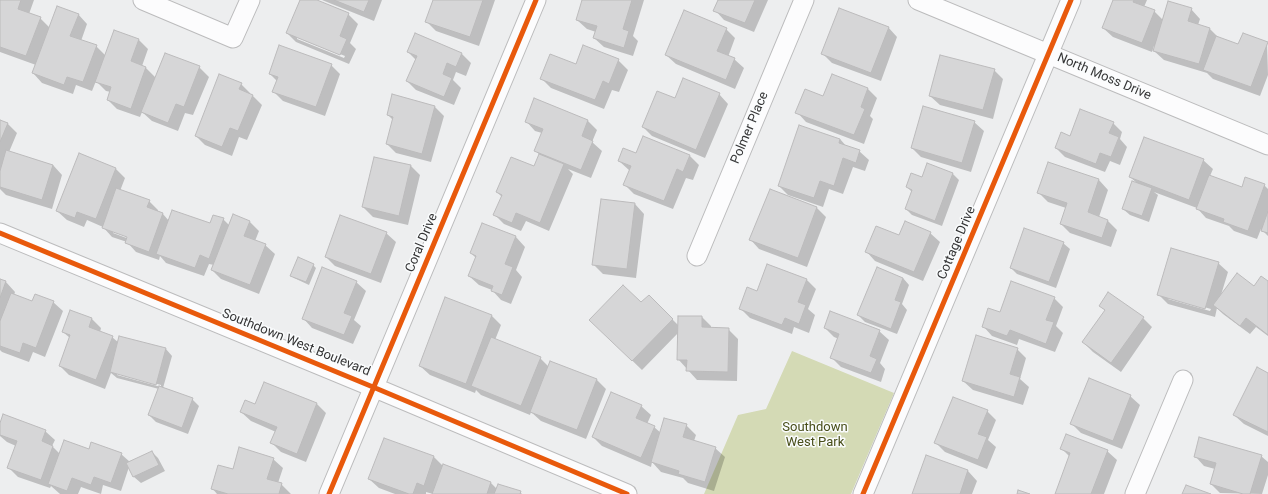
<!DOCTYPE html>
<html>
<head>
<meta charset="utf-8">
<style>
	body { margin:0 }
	canvas { display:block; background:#edeeef }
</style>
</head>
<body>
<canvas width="1268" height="494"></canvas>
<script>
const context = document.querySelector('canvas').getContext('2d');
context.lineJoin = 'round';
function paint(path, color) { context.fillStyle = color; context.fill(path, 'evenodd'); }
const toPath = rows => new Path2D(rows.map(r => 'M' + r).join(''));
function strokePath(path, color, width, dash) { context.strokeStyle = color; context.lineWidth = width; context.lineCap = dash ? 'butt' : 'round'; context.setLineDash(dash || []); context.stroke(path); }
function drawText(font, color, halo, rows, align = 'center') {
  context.font = font + ' Roboto,sans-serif'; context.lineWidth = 3; context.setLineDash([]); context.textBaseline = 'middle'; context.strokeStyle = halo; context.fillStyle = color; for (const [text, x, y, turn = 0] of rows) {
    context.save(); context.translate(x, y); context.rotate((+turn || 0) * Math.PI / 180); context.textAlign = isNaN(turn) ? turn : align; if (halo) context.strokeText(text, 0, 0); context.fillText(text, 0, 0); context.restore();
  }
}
const green = toPath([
	[792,351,894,393,851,494,704,494,738,415,766,409]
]);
const shadow = toPath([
	[0,0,34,0,29,14,40,18,50,28,78,14,87,24,81,41,96,46,106,56,115,31,139,40,148,49,142,66,146,68,156,78,199,67,209,77,193,115,185,113,178,131,152,121,142,112,140,117,117,109,108,100,111,92,106,91,96,81,92,91,76,85,73,94,42,83,33,73,36,65,0,52],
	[301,0,314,0,348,14,358,24,350,43,356,49,349,64,296,42,287,33],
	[297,37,345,56,344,58,297,39],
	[322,0,382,0,374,21],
	[434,0,495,0,479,46,436,31,426,21],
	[584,0,644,0,633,36,638,41,633,56,604,47,594,38,596,32,587,29,577,20],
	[719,0,768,0,754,32,724,20,715,10],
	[1114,0,1147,0,1144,7,1154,11,1163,20,1191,9,1200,19,1198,25,1209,28,1219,38,1239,45,1267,43,1268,75,1260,96,1213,79,1207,73,1164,60,1154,51,1156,46,1154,46,1152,52,1113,37,1103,28],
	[888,27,897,37,881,81,832,63,823,54],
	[726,29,735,38,728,57,734,59,744,68,735,89,676,64,666,55],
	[408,52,462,54,471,63,466,76,456,72,453,80,461,88,454,105,416,90,407,81,416,60],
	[618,60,628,70,619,92,612,90,604,109,551,88,541,78,577,65],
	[331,65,340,74,325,116,283,101,273,91,277,81,270,74],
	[994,70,1003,79,993,119,940,105,930,96],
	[832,75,868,89,877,98,870,116,873,119,864,144,806,122,797,112,823,98],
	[241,84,250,93,250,94,252,95,262,105,247,140,239,137,232,156,205,145,196,136],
	[719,94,728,104,705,158,652,136,643,127,675,100],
	[434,106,444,116,431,162,396,153,387,144,393,120,388,115],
	[0,121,8,124,17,133,9,152,53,165,62,175,52,209,6,195,0,189],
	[526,121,588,121,597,130,592,142,602,151,591,178,568,169,573,174,549,231,526,221,521,231,504,224,495,215,502,197,497,192,534,168,540,155,535,150,542,133,535,131],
	[974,122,984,131,971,172,921,157,912,148],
	[1113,123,1122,132,1120,139,1127,147,1120,165,1110,161,1105,172,1065,157,1056,148,1071,137],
	[643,138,690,156,699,165,693,180,686,178,673,209,634,194,625,185,630,171,619,161,637,154],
	[840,139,847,147,859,151,869,160,865,171,853,167,843,194,829,189,823,207,788,195,779,186],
	[80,155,116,169,125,178,120,191,149,201,158,210,158,212,163,214,169,221,210,224,223,219,229,225,250,222,259,231,255,241,265,245,275,254,259,294,221,279,212,270,214,265,209,264,204,276,166,263,160,256,159,260,136,252,127,242,112,237,103,227,87,220,84,227,67,220,57,211],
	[113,231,132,238,132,240,113,233],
	[375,158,411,166,420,175,408,225,373,217,363,207],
	[1203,160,1213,169,1210,176,1242,188,1264,185,1268,189,1268,236,1261,229,1257,239,1234,231,1229,226,1206,218,1197,208,1154,192,1158,195,1149,222,1130,215,1123,209,1138,184,1130,177],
	[1049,163,1099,180,1108,190,1099,217,1108,221,1117,230,1111,247,1070,233,1061,224,1066,208,1048,202,1039,193],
	[927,164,953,174,959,180,942,226,912,215,906,209,912,192,907,187,922,178],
	[770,190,817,208,826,217,807,267,759,249,750,239],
	[602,200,635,204,644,214,636,278,603,274,593,264],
	[482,224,516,237,525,247,516,270,522,277,511,304,501,300,492,290,479,285,469,276,476,258,471,253],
	[386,233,396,242,381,283,335,266,326,257],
	[930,233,940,242,923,281,875,261,866,251,899,237],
	[1063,243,1070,249,1056,288,1017,274,1011,268],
	[1218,263,1228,272,1221,295,1254,287,1268,282,1268,336,1256,327,1250,334,1223,314,1217,308,1215,317,1168,304,1158,294],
	[1168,297,1211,309,1210,311,1168,299],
	[313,265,316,268,309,285,294,278,291,275],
	[903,278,909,285,902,304,907,310,897,334,865,322,858,315],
	[806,279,816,289,808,309,815,315,809,333,794,327,792,334,750,318,741,309,758,292],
	[0,280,6,282,15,292,14,295,33,302,53,302,63,311,45,357,33,352,29,362,2,352,0,350],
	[356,282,366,291,354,320,361,326,353,344,312,328,303,318],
	[649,296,679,326,702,317,711,326,711,329,728,329,738,339,737,381,697,380,678,359,679,332,642,370,590,320,641,304],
	[1054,298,1063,307,1056,326,1063,333,1055,352,1019,339,1017,345,992,336,983,326,1000,313],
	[446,299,492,316,501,325,495,340,540,358,549,367,597,380,606,389,586,439,541,421,531,412,530,415,481,395,476,390,475,393,430,375,420,366],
	[1100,306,1143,318,1152,327,1121,372,1093,352,1083,342,1106,311],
	[71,311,92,319,101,328,100,332,112,337,119,343,166,349,172,356,163,388,192,399,199,406,188,434,156,422,149,415,159,389,117,378,111,373,105,389,69,375,60,366,70,338,63,332],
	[117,373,161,385,161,387,117,375],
	[825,328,879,331,889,340,880,363,885,369,881,382,841,367,831,357,839,339,834,337],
	[1017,349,1026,358,1020,379,1029,387,1023,405,973,390,963,381],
	[1268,374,1268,436,1244,424,1234,415],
	[264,383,317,404,326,413,306,462,281,452,272,443,276,432,251,421,241,412,255,405],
	[1130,396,1140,405,1122,449,1081,433,1072,424],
	[641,406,651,415,647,424,654,427,661,433,686,425,696,435,694,441,715,448,725,457,714,491,688,483,683,478,661,472,652,462,651,467,602,446,593,437],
	[987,411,996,420,988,440,996,447,987,469,945,452,936,443],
	[0,425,45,431,55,440,52,446,60,454,89,450,121,454,130,462,152,452,158,458,165,471,141,483,134,477,129,467,121,491,103,485,101,494,81,487,78,494,60,494,51,486,50,488,18,477,8,467,16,446,7,442,0,436],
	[384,439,434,457,443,466,444,465,491,483,497,489,520,492,522,494,433,494,426,492,426,494,395,494,379,488,369,479],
	[1062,449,1107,451,1117,460,1104,494,1056,494,1070,457],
	[1195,456,1261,456,1268,462,1268,475,1262,494,1220,493,1211,484,1215,469,1204,466],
	[927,457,968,471,977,481,972,494,913,494],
	[273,459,283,468,278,483,281,484,291,494,217,494,212,488,234,470]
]);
const building = toPath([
	[0,0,21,0,18,9,41,17,26,56,0,47,0,0],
	[300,0,317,0,349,13,340,36,347,39,340,55,286,33,300,0],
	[334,0,369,0,364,12,334,0],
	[433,0,483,0,470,37,425,22,433,0],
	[582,0,632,0,623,29,629,31,624,48,593,38,597,26,576,20,582,0],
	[718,0,755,0,745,23,713,11,718,0],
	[1113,0,1134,0,1133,2,1155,10,1142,43,1102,28,1113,0],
	[1168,1,1192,8,1188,21,1210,28,1199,64,1153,51,1168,1],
	[57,6,79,14,70,36,97,45,83,82,67,77,64,85,32,73,57,6],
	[839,8,889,27,871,73,821,54,839,8],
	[684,10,727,28,717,51,735,58,726,80,665,55,684,10],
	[114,30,139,39,131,61,146,67,131,109,107,100,111,87,95,82,114,30],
	[415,33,462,53,456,67,447,63,443,74,452,78,444,97,406,81,417,56,407,52,415,33],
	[1243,33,1268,42,1251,87,1203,70,1216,36,1238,44,1243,33],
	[279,45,332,64,316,107,272,92,278,77,269,74,279,45],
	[583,45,619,59,609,84,603,81,595,100,540,79,550,54,576,64,583,45],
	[165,53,200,66,184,107,176,104,168,123,141,112,165,53],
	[940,55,995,69,983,110,929,96,940,55],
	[219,74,242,83,239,89,253,95,238,131,230,128,222,147,195,136,219,74],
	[832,74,868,88,861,107,865,109,854,135,795,113,805,89,823,96,832,74],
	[683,78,720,93,696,150,642,127,657,91,675,98,683,78],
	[392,94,435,106,422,154,386,144,393,117,387,115,392,94],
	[534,98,588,120,582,136,593,141,581,170,534,151,543,129,525,122,534,98],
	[923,106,975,121,962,163,911,148,923,106],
	[1080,109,1114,122,1109,133,1119,137,1111,157,1100,153,1096,164,1055,148,1061,132,1070,136,1080,109],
	[0,120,8,123,0,142,0,120],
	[799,125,840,139,839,143,860,150,856,163,843,158,834,186,820,181,814,198,778,186,799,125],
	[643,136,690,155,683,172,677,169,664,201,623,185,631,166,618,161,623,148,636,153,643,136],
	[1144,137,1204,159,1189,200,1129,177,1144,137],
	[6,150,53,165,42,200,0,187,0,171,6,150],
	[79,153,116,168,96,219,77,212,75,218,56,211,79,153],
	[539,154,564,164,540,223,516,213,512,223,493,215,502,195,496,192,511,157,534,166,539,154],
	[374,157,411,165,399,216,362,207,374,157],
	[1048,162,1099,179,1088,212,1108,220,1102,238,1060,224,1067,203,1037,193,1048,162],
	[927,163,953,173,935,221,905,209,912,190,906,187,911,173,922,177,927,163],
	[1209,175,1242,187,1245,177,1265,184,1248,231,1223,222,1224,219,1196,209,1209,175],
	[1132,181,1152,188,1142,216,1122,209,1132,181],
	[116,188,150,200,147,207,163,213,149,252,125,243,127,237,102,228,116,188],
	[770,189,817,207,798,258,749,240,770,189],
	[601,199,635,203,627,269,592,265,601,199],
	[172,210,210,223,213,215,224,218,209,259,200,255,195,268,156,254,172,210],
	[1268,211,1268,233,1261,231,1268,211],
	[233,214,250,221,244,236,266,244,250,285,211,270,233,214],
	[340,215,387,232,371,274,325,257,340,215],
	[905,221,931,232,914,272,865,252,876,226,899,235,905,221],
	[482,223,516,236,505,264,513,267,502,295,491,291,493,286,468,276,476,256,470,253,482,223],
	[1024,228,1064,242,1049,282,1010,268,1024,228],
	[1171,248,1219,262,1205,309,1157,295,1171,248],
	[298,257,314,264,306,282,290,276,298,257],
	[767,264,807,279,798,302,806,305,799,324,785,318,782,325,739,309,747,287,757,291,767,264],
	[322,267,357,281,344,313,352,316,344,335,302,319,322,267],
	[877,267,903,278,895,300,901,302,891,329,857,315,877,267],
	[1237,273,1254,286,1261,276,1268,281,1268,335,1246,318,1240,326,1213,305,1237,273],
	[0,279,6,281,0,298,0,279],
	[1011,281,1055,297,1046,320,1054,322,1046,344,1010,330,1007,336,982,327,988,308,1000,312,1011,281],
	[623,285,641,302,649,295,673,319,632,361,589,320,623,285],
	[1108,292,1144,317,1111,363,1082,342,1105,310,1099,306,1108,292],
	[11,293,32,301,35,294,54,301,36,348,23,343,20,353,0,346,0,321,11,293],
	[445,297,492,315,466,384,419,366,445,297],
	[70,310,92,318,89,327,113,336,96,380,59,366,70,335,62,332,70,310],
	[830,311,880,330,870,356,877,359,871,373,830,358,839,334,824,328,830,311],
	[678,316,702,316,702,327,729,328,728,372,686,371,687,360,677,360,678,316],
	[976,335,1018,348,1010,374,1020,377,1014,397,962,381,976,335],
	[119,336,166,348,156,385,110,372,119,336],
	[491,337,541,357,521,406,471,386,491,337],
	[550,361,597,379,577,430,530,412,550,361],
	[1257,367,1268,373,1268,432,1233,415,1257,367],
	[1089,378,1131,395,1113,441,1070,424,1089,378],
	[264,382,317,403,297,454,270,443,277,427,240,412,245,400,255,404,264,382],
	[159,386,193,398,182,428,148,415,159,386],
	[611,392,642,405,636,418,655,426,641,458,592,437,611,392],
	[953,397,988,410,978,434,987,437,978,460,934,443,953,397],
	[3,414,46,430,42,441,53,446,41,480,7,468,17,441,0,435,0,423,3,414],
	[664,418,687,424,683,437,716,447,705,482,678,474,679,471,651,462,664,418],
	[1066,434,1108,450,1091,494,1055,494,1070,453,1060,449,1066,434],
	[1199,437,1262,455,1250,494,1243,494,1210,484,1216,463,1194,457,1199,437],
	[384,438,434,456,424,486,417,483,413,494,409,494,368,479,384,438],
	[64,440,89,449,91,442,122,453,111,483,94,477,91,485,72,478,67,491,48,484,64,440],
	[239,447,274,458,267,479,282,483,279,494,228,494,211,489,218,465,233,469,239,447],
	[152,451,159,465,133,477,126,463,152,451],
	[926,455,968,470,960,494,912,494,926,455],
	[443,464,491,482,487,494,432,494,443,464],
	[498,484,521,491,520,494,494,494,498,484],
	[1186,485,1211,494,1182,494,1186,485],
	[1018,490,1030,494,1017,494,1018,490]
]);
const minor = toPath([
	[143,0,233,38,250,0],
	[918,0,1268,145],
	[0,233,373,387,627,494],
	[697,256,804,0],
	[329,494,536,0],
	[863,494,1071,0],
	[1135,494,1183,380]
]);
const cycleway = toPath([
	[0,233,373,387,627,494],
	[329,494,536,0],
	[863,494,1071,0]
]);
const streetNames = [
	["North Moss Drive",1104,77,23],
	["Polmer Place",750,128,-67],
	["Coral Drive",422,243,-67],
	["Cottage Drive",957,243,-67],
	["Southdown West Boulevard",296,343,22]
];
const parkNames = [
	["Southdown",815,428],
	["West Park",815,443]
];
paint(green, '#d4dab5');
paint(shadow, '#0003');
paint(building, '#d6d6d7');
strokePath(building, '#bcbbbc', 1);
strokePath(minor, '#bcbcbd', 21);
strokePath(minor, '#fcfcfd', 19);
strokePath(cycleway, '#e8590c', 5);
drawText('13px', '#353536', '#fafcfd', streetNames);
drawText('13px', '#484e19', '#fafcfd', parkNames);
</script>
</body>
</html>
